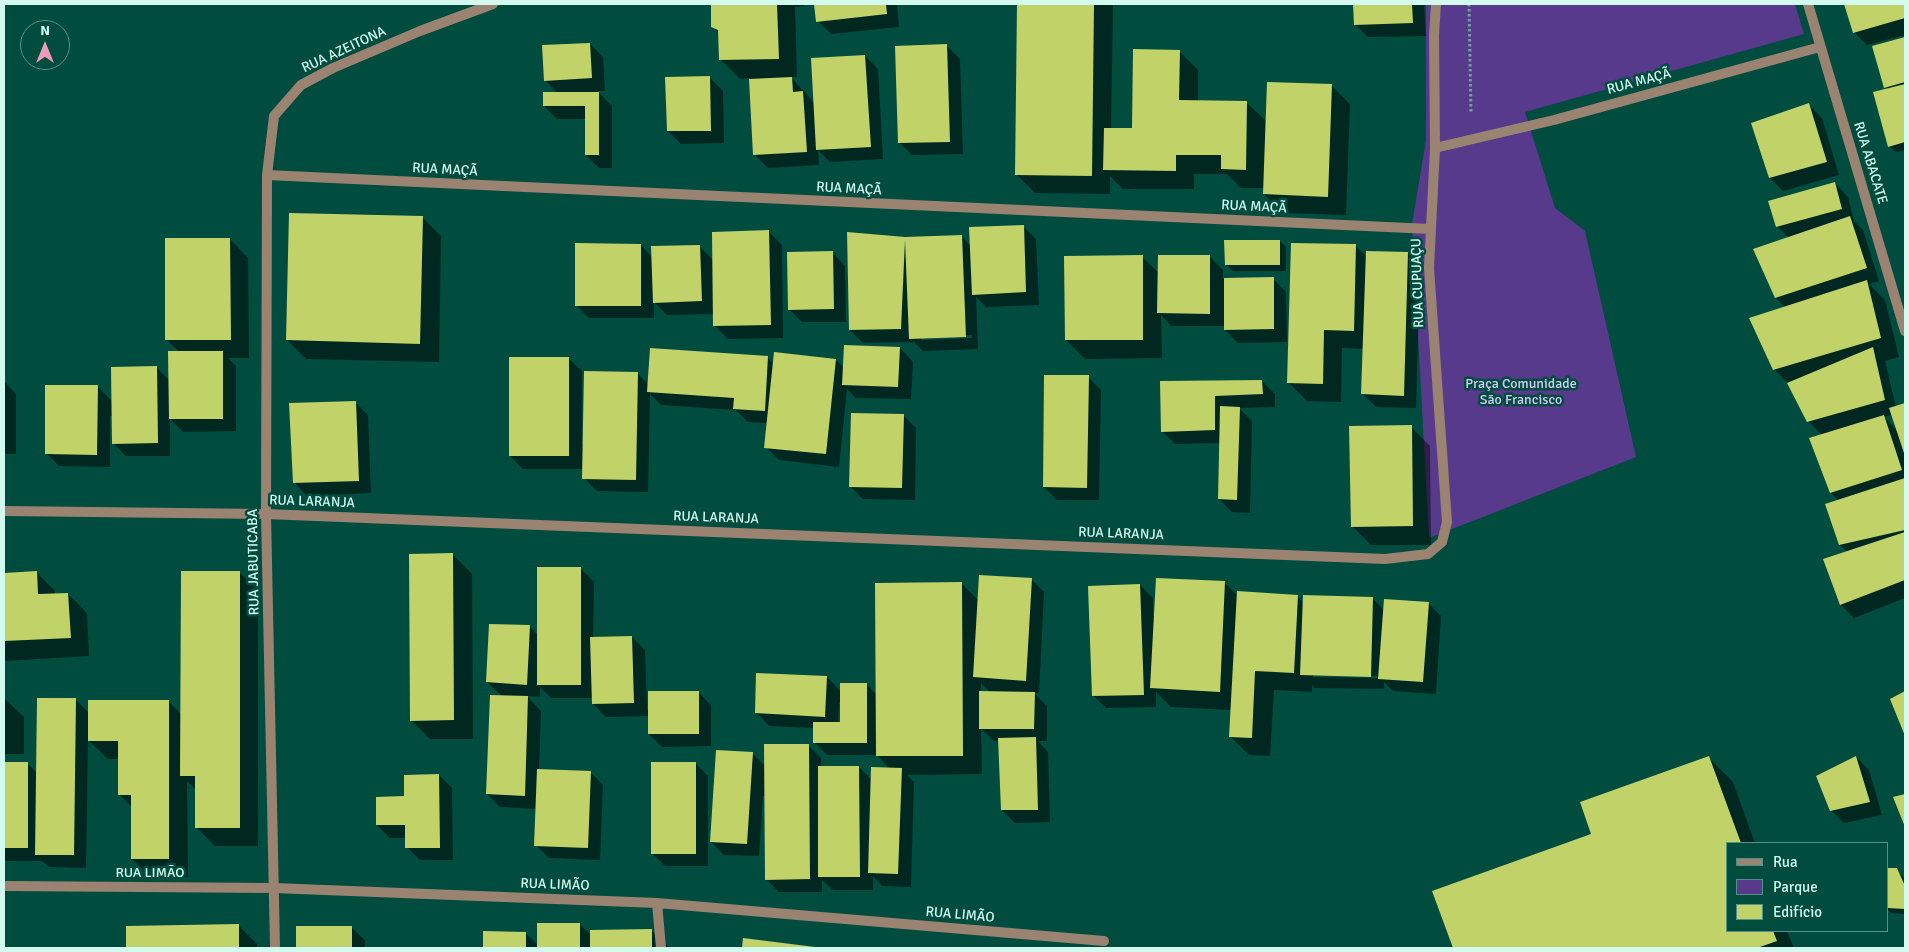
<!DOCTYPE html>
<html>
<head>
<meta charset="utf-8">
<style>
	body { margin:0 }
	#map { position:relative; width:1909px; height:952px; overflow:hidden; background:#004c3f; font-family:Signika,sans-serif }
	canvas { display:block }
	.frame { position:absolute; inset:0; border:5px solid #d2faef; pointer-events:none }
	.legend { position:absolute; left:1726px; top:842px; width:162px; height:90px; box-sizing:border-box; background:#004c3f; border:1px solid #549285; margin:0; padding:6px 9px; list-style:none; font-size:15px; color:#d2faef }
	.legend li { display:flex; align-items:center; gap:10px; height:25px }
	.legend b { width:25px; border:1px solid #549285 }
	.north { position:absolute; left:20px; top:20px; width:50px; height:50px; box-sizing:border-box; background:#004c3f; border:1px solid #549285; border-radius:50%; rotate:0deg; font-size:14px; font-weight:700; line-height:20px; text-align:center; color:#d2faef }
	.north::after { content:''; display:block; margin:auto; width:18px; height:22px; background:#ef9ab8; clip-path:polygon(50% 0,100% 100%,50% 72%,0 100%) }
</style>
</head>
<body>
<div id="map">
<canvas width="1909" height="952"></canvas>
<div class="frame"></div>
<ul class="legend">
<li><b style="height:6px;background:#9b8372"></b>Rua</li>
<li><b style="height:14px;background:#573a8b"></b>Parque</li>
<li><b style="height:14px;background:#c1d368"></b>Edifício</li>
</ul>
<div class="north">N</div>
</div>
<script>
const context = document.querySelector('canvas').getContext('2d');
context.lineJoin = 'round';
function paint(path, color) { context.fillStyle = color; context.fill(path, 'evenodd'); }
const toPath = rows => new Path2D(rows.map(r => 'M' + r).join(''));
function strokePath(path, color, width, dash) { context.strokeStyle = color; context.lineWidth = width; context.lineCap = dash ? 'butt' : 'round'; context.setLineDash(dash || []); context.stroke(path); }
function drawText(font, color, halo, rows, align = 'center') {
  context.font = font + ' Signika,sans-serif'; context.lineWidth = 5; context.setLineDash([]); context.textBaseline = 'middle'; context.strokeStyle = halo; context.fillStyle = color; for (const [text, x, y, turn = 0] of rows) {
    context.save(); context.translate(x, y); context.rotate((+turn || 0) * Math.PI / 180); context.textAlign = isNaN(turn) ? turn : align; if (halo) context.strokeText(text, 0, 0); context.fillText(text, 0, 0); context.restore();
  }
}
const green = toPath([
	[1426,4,1795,4,1804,34,1525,112,1555,208,1585,231,1636,457,1429,538,1412,224,1426,140]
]);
const shadow = toPath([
	[712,4,804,4,804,6,795,7,797,77,791,77,815,104,865,56,878,69,883,159,830,162,818,150,819,165,768,168,755,155,750,78,740,79,721,60,720,34,713,27],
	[816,4,897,4,899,27,831,34,818,21],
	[1019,4,1113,4,1111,129,1134,129,1179,51,1198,70,1198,102,1246,102,1267,122,1331,85,1350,104,1346,215,1283,213,1264,194,1264,188,1241,188,1227,174,1194,174,1194,189,1123,189,1110,176,1110,194,1035,193,1016,174],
	[1355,4,1424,4,1426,36,1368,37,1355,24],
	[1846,4,1905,4,1905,35,1867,45,1854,32],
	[1905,38,1905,154,1904,150,1896,152,1889,146,1887,90,1885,87,1874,47],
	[590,44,603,57,605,91,597,91,612,106,612,168,599,168,586,155,586,119,557,119,544,106,558,93,545,80],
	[947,46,960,59,963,154,912,155,899,142],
	[710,78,723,91,724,143,681,144,668,131],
	[1809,105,1822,118,1839,175,1783,191,1770,178,1752,124],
	[1835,183,1848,197,1854,221,1863,230,1879,281,1869,284,1885,300,1899,357,1885,361,1896,407,1905,404,1905,598,1854,618,1841,605,1847,552,1840,545,1839,501,1831,493,1811,439,1822,435,1808,421,1789,384,1774,369,1786,308,1776,298,1789,238,1777,226],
	[1892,415,1898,431,1884,417],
	[422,217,441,236,439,362,306,359,287,340],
	[1023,226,1036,239,1039,305,986,307,976,297,978,349,923,351,914,342,863,343,850,330,905,238,961,236,971,246],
	[972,335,972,338,921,340,921,337],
	[769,232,782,245,783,338,728,339,715,326,714,314,667,315,654,302,654,318,589,318,576,305,641,245,652,257,699,246,714,261],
	[230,239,248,258,249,358,228,358,236,366,236,431,183,432,170,419,170,456,126,456,113,443,113,416,110,416,110,467,59,466,46,453,97,386,112,401,156,367,170,381,180,353,166,339],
	[1280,241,1286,247,1286,271,1233,271,1226,264],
	[1355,246,1367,257,1407,253,1420,266,1416,408,1376,407,1363,394,1364,349,1342,348,1341,402,1307,401,1288,382],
	[832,252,845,266,846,322,802,322,789,309],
	[1142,257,1159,273,1210,257,1223,270,1223,279,1273,279,1286,292,1287,342,1238,343,1225,330,1225,326,1171,326,1161,315,1162,358,1085,359,1066,340],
	[900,348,913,362,911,399,856,398,847,389,839,467,779,460,766,447,768,423,748,422,736,410,661,405,650,394,648,492,597,491,584,478,584,469,523,469,510,456,568,358,582,371,582,444,584,444,637,373,648,384,651,350,768,358,774,364,836,360,844,368],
	[1088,377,1101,390,1099,500,1057,500,1044,487],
	[4,381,16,394,16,454,4,454],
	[1262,381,1275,394,1275,407,1239,408,1252,421,1250,513,1232,512,1219,499,1220,443,1175,444,1162,431,1161,383],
	[355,402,368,415,371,493,307,496,294,482],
	[903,415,916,428,915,500,863,499,850,486],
	[1411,427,1430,446,1431,545,1371,545,1352,526],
	[453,555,472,574,473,739,430,739,411,720],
	[581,569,594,582,593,638,632,637,645,650,647,710,698,692,711,705,711,746,662,747,649,734,649,716,606,717,593,704,593,698,551,698,540,687,540,697,527,696,541,711,539,770,590,772,603,785,600,860,549,858,536,845,537,809,500,807,487,794,502,696,487,682,530,627,538,635],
	[36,572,55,591,55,595,68,594,87,613,89,656,4,661,4,574],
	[239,572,258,591,258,846,215,846,196,827,196,790,187,781,188,877,151,878,132,859,132,807,119,794,119,759,108,759,88,740,86,868,49,867,42,861,4,861,4,763,27,763,37,773,76,700,89,713,168,701,182,715],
	[1031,579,1044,592,1039,693,1034,693,1047,706,1047,741,1038,741,1048,752,1050,822,1015,823,1002,810,1000,741,994,741,981,729,982,774,907,775,914,782,911,887,882,886,873,876,873,890,833,890,822,880,822,892,779,892,766,879,765,796,763,796,759,856,724,855,711,842,752,753,765,766,808,745,821,758,821,767,859,767,872,780,890,769,877,755,827,755,814,742,814,728,769,726,756,712,827,677,841,692,866,684,877,695,961,583,979,601],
	[981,683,990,692,981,692],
	[839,702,841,702,841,723,838,723],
	[1224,582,1238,596,1297,596,1304,603,1372,598,1384,610,1428,603,1441,616,1436,694,1393,691,1384,682,1384,689,1315,688,1312,685,1312,692,1274,690,1270,756,1249,755,1230,736,1231,710,1171,707,1156,692,1156,707,1106,708,1093,695,1140,585,1153,598,1153,616,1155,616],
	[1313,674,1377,676,1377,678,1313,677],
	[4,698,24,717,24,754,4,754],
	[1856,757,1869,770,1882,815,1844,823,1831,810],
	[1709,758,1733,782,1755,843,1728,843,1728,931,1787,931,1794,948,1454,948,1433,892,1593,835],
	[695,763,708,776,708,866,665,866,652,853],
	[439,775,452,788,453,860,420,860,407,847,406,838,390,838,377,825,405,797],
	[1897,869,1905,880,1905,914,1891,913,1888,910,1888,870],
	[579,924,592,936,652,931,669,948,484,948,484,933,525,933,539,946],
	[238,925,257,944,257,948,127,948,127,927],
	[297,927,351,927,365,940,365,948,297,948],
	[744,939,815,948,743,948]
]);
const building = toPath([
	[711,4,777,4,779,59,719,60,718,30,711,27],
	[814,4,886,4,887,14,816,22],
	[1017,4,1094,4,1092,176,1015,175],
	[1353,4,1412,4,1413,23,1354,25],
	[1844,4,1905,4,1905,18,1853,33],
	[1905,37,1905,82,1884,88,1872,46],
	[590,43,592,78,544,81,542,45],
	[947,44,950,142,898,143,895,46],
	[1133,49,1180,50,1179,100,1247,101,1246,170,1221,169,1221,155,1176,155,1176,171,1103,170,1104,128,1132,128],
	[865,55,871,147,816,150,811,58],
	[710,76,711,131,667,131,665,77],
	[792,77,793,92,803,91,807,152,753,155,749,79],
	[1267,82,1332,84,1328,197,1263,194],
	[1905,84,1905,142,1888,147,1873,92],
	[543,92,599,92,599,155,585,155,585,106,543,106],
	[1809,103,1827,162,1769,178,1751,123],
	[1835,182,1842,209,1776,227,1768,201],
	[289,213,423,216,420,344,286,340],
	[1850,216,1867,268,1775,298,1753,249],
	[1024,225,1026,292,972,295,969,227],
	[769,230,771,325,713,326,712,232],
	[847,232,905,237,962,235,966,337,909,339,905,240,901,329,849,330],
	[165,238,230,238,231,340,165,340],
	[1224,240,1280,240,1280,265,1225,265],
	[575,243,641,244,641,306,575,306],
	[1291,243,1356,244,1354,331,1324,330,1323,384,1287,383],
	[700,245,702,301,653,303,651,246],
	[833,251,834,309,788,310,787,252],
	[1366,251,1408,252,1404,396,1361,394],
	[1143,255,1143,340,1065,340,1064,256],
	[1158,255,1210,255,1210,314,1157,313],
	[1274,277,1274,329,1224,330,1224,278],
	[1867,280,1881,338,1773,370,1749,318],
	[844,345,900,347,898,387,842,385],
	[1873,347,1885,400,1807,422,1787,383],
	[650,348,768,356,765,411,733,409,734,398,647,392],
	[168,351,223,351,223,419,169,419],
	[774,352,836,359,826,454,764,448],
	[509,357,569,357,569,456,509,456],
	[157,366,158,443,112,444,111,367],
	[584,371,638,372,636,480,582,479],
	[1044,375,1089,375,1087,488,1043,487],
	[1262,380,1263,394,1215,396,1215,430,1161,432,1160,381],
	[45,385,98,385,97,455,45,454],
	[356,401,359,481,293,483,289,403],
	[1905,403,1905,456,1889,408],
	[1220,406,1240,407,1237,500,1218,499],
	[851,413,904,414,902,488,849,487],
	[1884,415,1902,470,1830,493,1809,438],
	[1412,425,1413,526,1351,527,1349,426],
	[1905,478,1905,530,1839,545,1825,504],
	[1905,532,1905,580,1840,605,1823,559],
	[453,553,454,720,410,721,409,554],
	[537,567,581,567,581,685,537,685],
	[37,571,38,594,68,593,71,638,4,641,4,573],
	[181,571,240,571,240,828,195,828,195,776,180,776],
	[979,575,1032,578,1026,681,973,677],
	[1156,578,1225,581,1220,692,1150,688],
	[962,582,963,756,876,756,875,583],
	[1140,584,1144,695,1092,696,1088,586],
	[1237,591,1298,595,1294,673,1255,671,1252,738,1229,737],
	[1303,595,1373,597,1371,677,1300,675],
	[1384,599,1429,602,1423,682,1378,679],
	[489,624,530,625,527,685,486,682],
	[632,636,634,703,592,704,590,637],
	[756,673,827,676,825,717,755,713],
	[840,683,867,683,867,743,813,743,813,722,840,722],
	[648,691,699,691,699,734,648,734],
	[979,691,1035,692,1034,729,979,729],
	[1905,691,1905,736,1890,699],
	[490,695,528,696,525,796,486,794],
	[37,698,76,698,74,855,35,855],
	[88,700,169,700,169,859,131,859,131,795,118,795,118,741,88,741],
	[1036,737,1038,810,1001,810,998,738],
	[764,744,809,744,810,879,765,880],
	[716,750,753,752,747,844,710,842],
	[1709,756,1741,843,1728,843,1728,931,1773,931,1777,941,1757,948,1453,948,1432,891,1591,834,1580,802],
	[1856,756,1870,802,1830,811,1816,776],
	[4,762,28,762,28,848,4,848],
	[651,762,696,762,696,854,651,854],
	[818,766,859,766,860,877,818,877],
	[871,767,902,768,898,874,868,873],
	[537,769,591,771,588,848,534,846],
	[439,774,440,848,405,848,405,825,376,825,376,797,404,796,404,775],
	[1905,794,1905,827,1893,797],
	[1888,868,1897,868,1905,886,1905,909,1888,908],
	[537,923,580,923,580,948,537,948],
	[239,924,239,948,126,948,126,926],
	[296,926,352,926,352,948,296,948],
	[652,929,652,948,590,948,590,930],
	[483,931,526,932,526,948,483,948],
	[743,938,815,947,815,948,742,948]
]);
const path = toPath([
	[1469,4,1471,114]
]);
const minor = toPath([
	[1808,4,1905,331],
	[1435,148,1554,120,1820,47],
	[267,175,1430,229],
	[4,511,266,514,1385,559,1428,554,1442,542,1447,522,1429,268,1435,148,1434,35,1436,4],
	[4,886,274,888,657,903,1104,941],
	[657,903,661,948],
	[275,948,266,514,267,175,274,116,301,85,333,68,420,31,493,4]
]);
const streetNames = [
	["RUA AZEITONA",344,50,-25],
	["RUA MAÇÃ",1639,82,-15],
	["RUA ABACATE",1870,163,73],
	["RUA MAÇÃ",445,170,3],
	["RUA MAÇÃ",849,189,3],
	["RUA MAÇÃ",1254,207,3],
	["RUA CUPUAÇU",1418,283,-92],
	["RUA LARANJA",312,502,2],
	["RUA LARANJA",716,518,2],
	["RUA LARANJA",1121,534,2],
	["RUA JABUTICABA",254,562,-91],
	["RUA LIMÃO",150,873],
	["RUA LIMÃO",555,885,2],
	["RUA LIMÃO",960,915,5]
];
const parkNames = [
	["Praça Comunidade",1521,384],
	["São Francisco",1521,400]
];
paint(green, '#573a8b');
paint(shadow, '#0007');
paint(building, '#c1d368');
strokePath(path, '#6ca599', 3, [2.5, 2.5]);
strokePath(minor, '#9b8372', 10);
drawText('14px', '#d2faef', '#004c3f', streetNames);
drawText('14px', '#d7cbfa', '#004c3f', parkNames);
</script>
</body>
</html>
